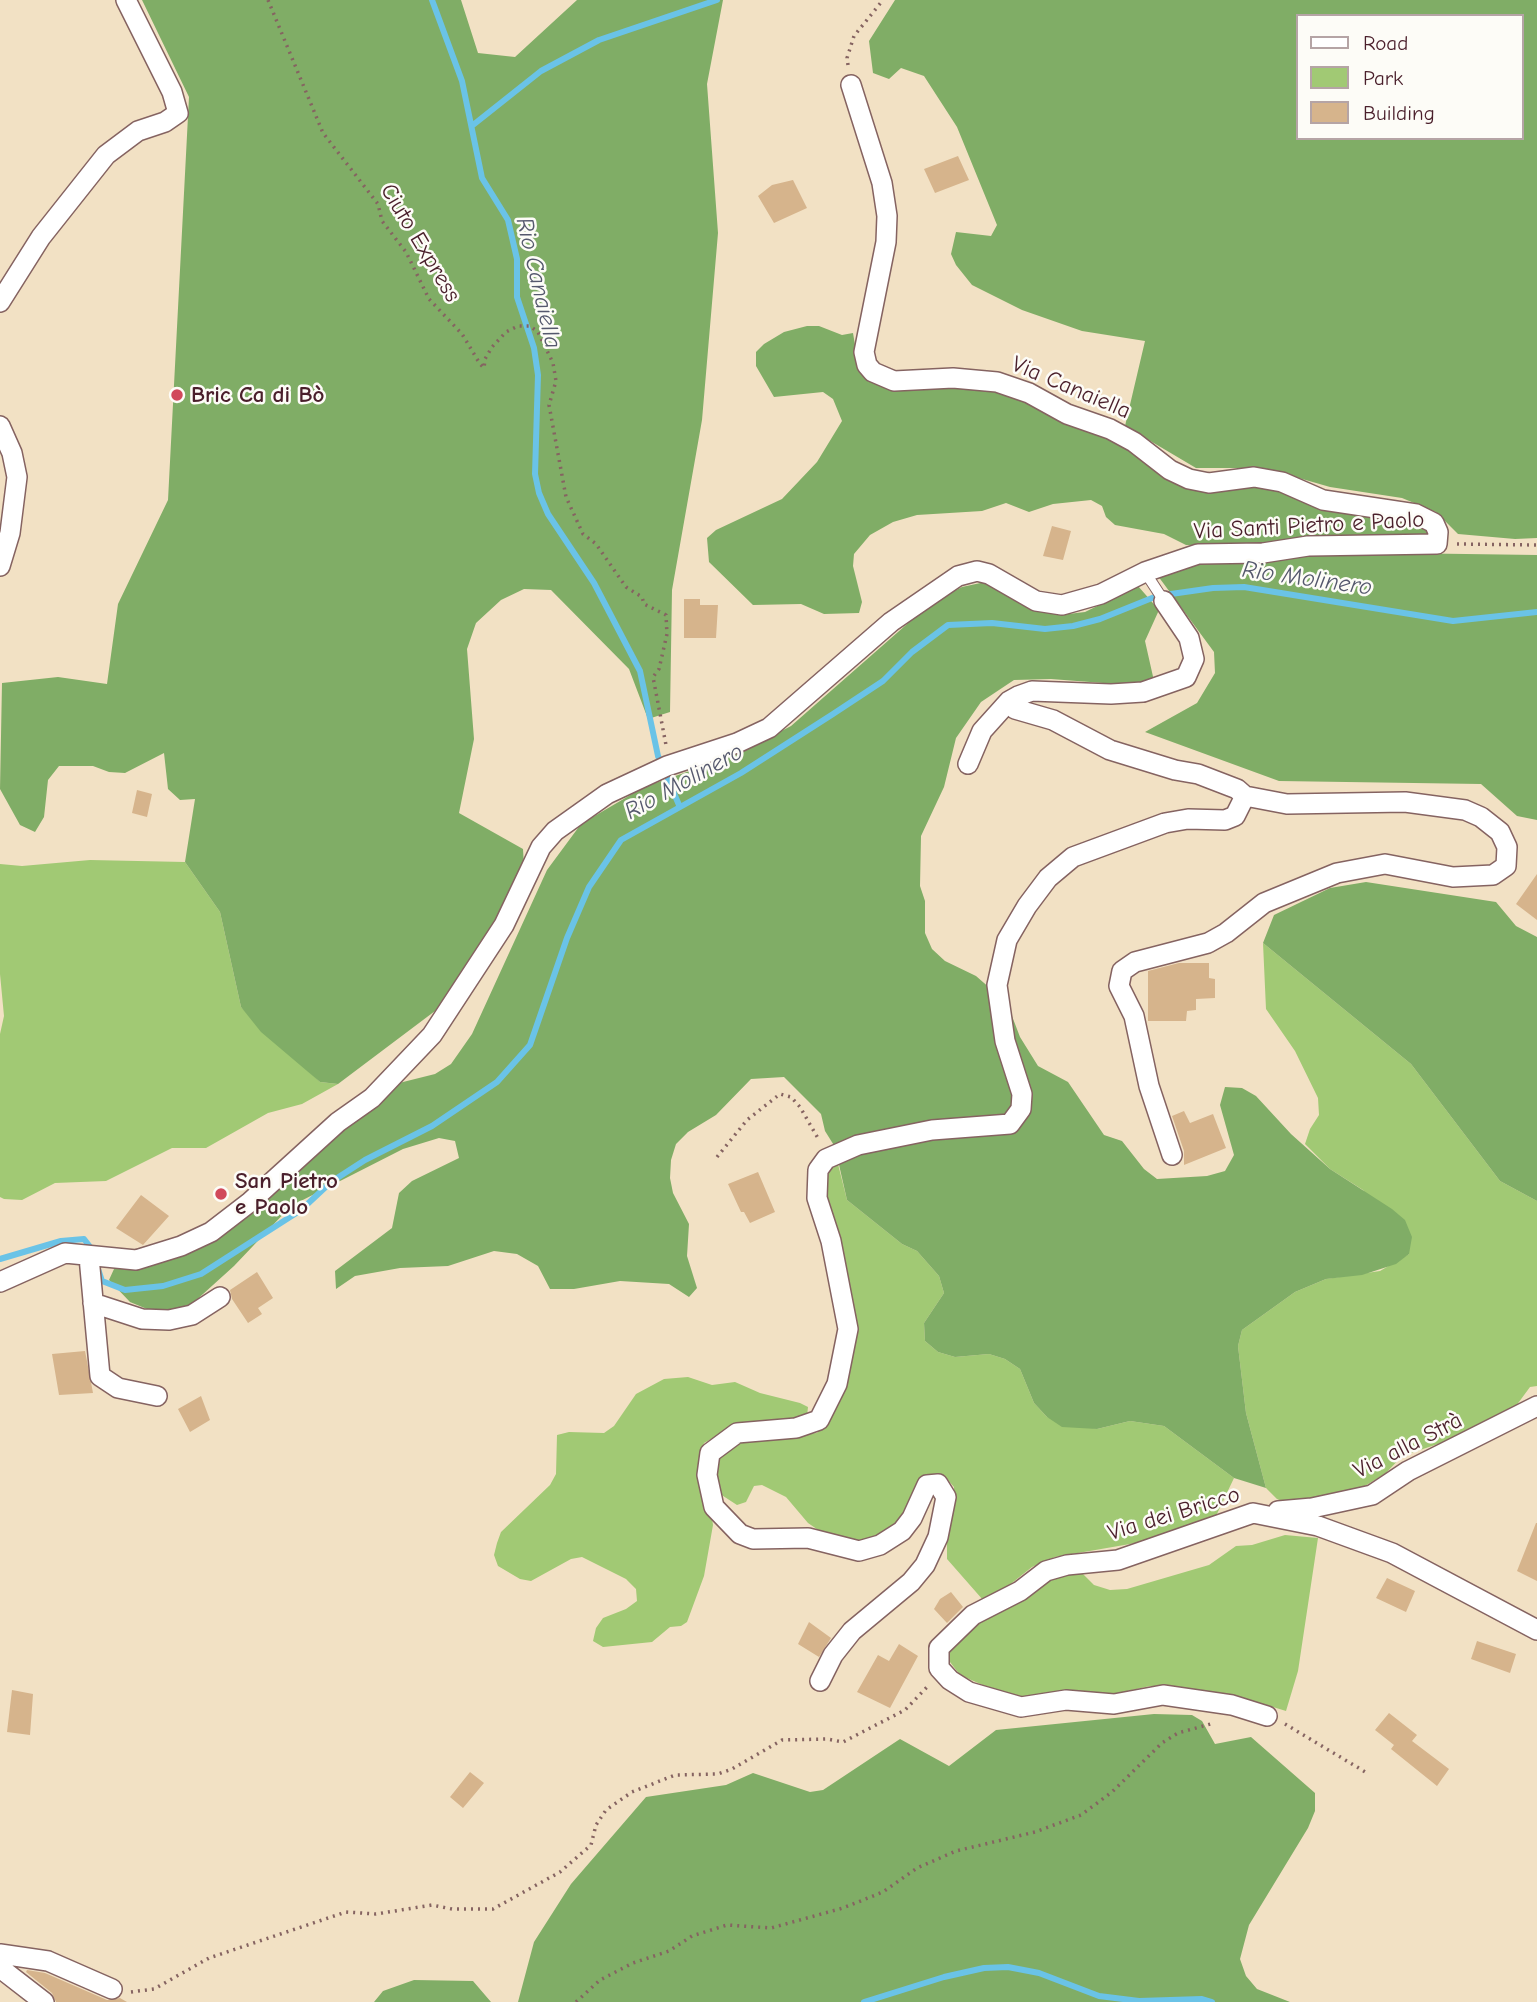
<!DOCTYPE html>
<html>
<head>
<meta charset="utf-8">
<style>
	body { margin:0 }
	#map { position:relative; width:1537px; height:2002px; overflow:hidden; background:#f2e1c4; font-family:"Comic Neue",sans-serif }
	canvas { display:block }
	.legend { position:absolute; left:1296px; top:14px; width:228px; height:126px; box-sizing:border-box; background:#fdfcf7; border:2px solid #b5a4a5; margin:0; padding:9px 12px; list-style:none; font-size:21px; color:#4a1f2b }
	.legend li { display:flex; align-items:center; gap:14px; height:35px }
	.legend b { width:35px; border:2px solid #b5a4a5 }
</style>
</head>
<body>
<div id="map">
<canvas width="1537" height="2002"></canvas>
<ul class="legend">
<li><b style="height:9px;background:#fff"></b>Road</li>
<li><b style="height:19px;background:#a1c974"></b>Park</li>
<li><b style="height:19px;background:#d6b48c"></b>Building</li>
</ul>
</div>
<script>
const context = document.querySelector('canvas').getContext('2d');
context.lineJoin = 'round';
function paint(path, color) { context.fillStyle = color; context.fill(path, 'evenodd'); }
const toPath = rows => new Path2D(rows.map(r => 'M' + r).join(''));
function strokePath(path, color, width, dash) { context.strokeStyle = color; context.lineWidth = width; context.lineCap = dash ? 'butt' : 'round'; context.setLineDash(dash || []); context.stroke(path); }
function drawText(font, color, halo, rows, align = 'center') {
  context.font = font + ' "Comic Neue",sans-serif'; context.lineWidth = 5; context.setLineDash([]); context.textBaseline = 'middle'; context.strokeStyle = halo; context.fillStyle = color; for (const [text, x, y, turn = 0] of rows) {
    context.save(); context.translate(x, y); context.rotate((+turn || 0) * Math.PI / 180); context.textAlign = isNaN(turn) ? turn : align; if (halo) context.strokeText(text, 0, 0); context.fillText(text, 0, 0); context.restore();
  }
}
const green = toPath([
	[90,860,185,862,220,912,241,1007,320,1082,338,1084,302,1104,268,1113,206,1148,172,1148,106,1181,55,1183,22,1200,4,1199,0,1197,0,1034,4,1016,0,974,0,864,22,866],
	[1263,943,1411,1064,1500,1181,1537,1201,1537,1386,1530,1387,1516,1406,1447,1441,1402,1456,1386,1473,1360,1489,1287,1503,1277,1499,1266,1488,1246,1413,1238,1346,1242,1330,1295,1292,1326,1279,1380,1271,1409,1254,1363,1190,1330,1169,1305,1144,1310,1129,1319,1115,1318,1098,1295,1051,1266,1009],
	[838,1164,847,1200,902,1244,917,1251,939,1276,944,1293,924,1323,925,1341,938,1352,955,1357,989,1354,1005,1359,1020,1369,1034,1403,1047,1417,1097,1429,1130,1421,1164,1426,1234,1478,1216,1516,1153,1540,1055,1557,1032,1567,998,1594,983,1600,947,1559,947,1523,954,1495,954,1487,947,1479,937,1475,904,1521,871,1543,827,1536,808,1523,786,1497,762,1485,754,1486,746,1502,737,1505,717,1492,714,1458,742,1438,817,1433,841,1400,848,1378,851,1342,823,1184,831,1169],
	[688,1377,712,1385,735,1382,760,1393,800,1403,808,1407,807,1416,789,1423,734,1426,704,1443,702,1451,713,1525,704,1576,687,1622,681,1626,670,1627,652,1642,603,1647,593,1641,596,1628,603,1618,626,1609,637,1601,636,1589,626,1579,582,1557,571,1559,531,1581,520,1579,498,1566,494,1555,497,1543,501,1532,550,1485,556,1474,557,1435,569,1432,604,1433,614,1426,636,1394,664,1379],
	[1285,1535,1318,1538,1298,1671,1286,1711,1260,1703,1150,1686,1109,1695,1030,1698,1003,1694,960,1675,950,1662,947,1654,954,1639,1046,1578,1082,1573,1094,1585,1110,1590,1127,1589,1209,1565,1236,1546,1252,1545]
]);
const forest = toPath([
	[142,0,461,0,478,53,515,57,577,0,723,0,707,84,718,233,702,420,672,590,670,712,648,719,629,669,551,590,524,589,501,600,476,623,467,649,474,739,459,813,523,849,524,866,477,955,435,1011,338,1084,320,1082,261,1032,241,1007,220,912,185,862,195,799,180,800,168,789,164,753,125,773,109,772,93,766,59,766,48,780,44,817,35,832,20,825,0,789,2,683,58,677,107,684,118,604,168,500,189,97],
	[895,0,1537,0,1537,538,1515,539,1458,534,1436,512,1402,498,1330,487,1264,468,1196,468,1125,426,1145,341,1082,331,1022,310,972,285,956,265,951,254,956,232,991,236,997,225,957,127,924,76,901,68,889,79,873,73,869,41],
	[1297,16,1521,16,1521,138,1297,138],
	[807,326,819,326,842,335,853,333,858,363,866,378,999,387,1130,448,1150,466,1247,483,1423,523,1431,537,1232,547,1186,545,1164,534,1115,525,1106,517,1102,506,1091,500,1053,504,1029,512,1006,503,982,511,917,515,893,522,870,535,854,554,853,566,862,602,859,613,824,614,801,604,753,605,709,562,707,538,716,530,782,499,817,462,842,421,833,399,823,392,774,397,756,366,756,352,764,344,784,332],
	[1323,552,1537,555,1537,820,1517,816,1481,784,1279,781,1145,732,1197,703,1215,673,1214,652,1158,576,1202,564],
	[985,582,1033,610,1060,615,1085,612,1138,586,1159,610,1145,641,1154,681,1129,685,1051,679,1014,680,981,702,956,738,944,787,921,836,920,886,925,901,925,933,932,949,945,961,976,976,1007,1003,1020,1037,1038,1066,1068,1082,1104,1135,1122,1141,1144,1169,1157,1179,1207,1176,1225,1171,1234,1155,1220,1105,1225,1087,1242,1088,1256,1096,1291,1134,1330,1169,1392,1209,1405,1220,1412,1237,1409,1254,1396,1264,1362,1275,1326,1279,1295,1292,1242,1330,1238,1346,1246,1413,1266,1488,1234,1478,1164,1426,1130,1421,1097,1429,1062,1427,1047,1417,1034,1403,1020,1369,1005,1359,989,1354,955,1357,938,1352,925,1341,924,1323,944,1293,939,1276,917,1251,902,1244,847,1200,835,1147,825,1131,821,1114,784,1077,751,1079,716,1115,688,1132,676,1144,671,1160,670,1178,673,1193,689,1224,687,1256,697,1288,689,1297,669,1284,620,1281,574,1289,550,1289,538,1266,517,1254,494,1251,448,1266,400,1268,355,1276,336,1289,335,1271,392,1228,399,1193,412,1181,459,1158,455,1141,439,1138,403,1149,291,1206,234,1266,192,1304,168,1311,147,1309,130,1302,109,1280,114,1269,151,1265,298,1169,399,1083,435,1074,451,1064,472,1034,547,870,581,824,644,787,735,755,791,726,931,603,962,587],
	[1366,882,1496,902,1516,926,1537,937,1537,1201,1500,1181,1411,1064,1263,943,1274,915,1330,888],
	[1154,1714,1192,1715,1202,1721,1215,1744,1251,1737,1315,1793,1315,1811,1308,1828,1249,1925,1240,1959,1246,1976,1257,1989,1290,2002,518,2002,534,1942,571,1884,646,1797,726,1785,753,1773,810,1792,823,1790,900,1739,949,1766,996,1730],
	[414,1980,473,1981,491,2002,374,2002,383,1991]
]);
const stream = toPath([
	[432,0,462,81,482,178,508,220,517,259,517,297,534,348,538,375,535,474,539,493,548,514,594,583,640,671,658,756,679,805],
	[473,125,541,71,599,40,717,0],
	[0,1259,61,1241,84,1239,94,1252],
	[98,1269,102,1281,125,1290,163,1286,201,1274,301,1210,331,1182,365,1160,432,1126,497,1082,530,1045,567,938,589,887,621,840,741,773,833,714,883,681,912,652,948,625,992,623,1045,629,1073,626,1100,619,1157,596,1213,588,1244,587,1453,621,1537,612],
	[864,2002,944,1977,984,1968,1008,1967,1039,1973,1099,1996,1139,2001,1202,1999,1212,2002]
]);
const building = toPath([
	[958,156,969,180,935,193,924,169],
	[793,180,807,208,774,223,758,196,772,185],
	[1052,526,1071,531,1063,560,1043,556],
	[684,599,700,599,700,605,718,605,716,638,684,638],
	[137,790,152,794,147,817,132,813],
	[1537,874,1537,920,1516,904],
	[1179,963,1209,963,1209,978,1215,979,1215,998,1196,999,1196,1010,1187,1011,1186,1021,1148,1021,1148,971],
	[1184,1111,1190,1123,1213,1114,1226,1148,1184,1165,1184,1151,1172,1116],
	[758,1172,775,1212,750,1223,744,1212,741,1212,728,1184],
	[141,1195,169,1216,143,1245,116,1228],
	[257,1272,273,1298,258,1308,262,1314,248,1323,232,1299,230,1290],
	[85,1351,93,1393,59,1395,52,1354],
	[201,1396,210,1420,190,1432,178,1409],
	[1536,1523,1537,1523,1537,1581,1517,1571],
	[1387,1578,1415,1591,1406,1612,1376,1598],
	[951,1592,963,1607,947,1623,934,1609,940,1599],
	[809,1622,831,1638,819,1657,798,1644],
	[1477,1641,1516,1654,1510,1673,1471,1659],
	[899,1644,918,1656,890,1708,857,1692,878,1655,889,1661],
	[12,1690,33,1694,30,1735,7,1732],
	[1389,1713,1417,1735,1412,1741,1449,1769,1437,1786,1391,1749,1394,1745,1375,1730],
	[470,1772,484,1783,463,1808,450,1797],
	[27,1970,45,1973,107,2000,120,1998,127,2002,56,2002,52,1993,26,1972]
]);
const path = toPath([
	[268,0,323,133,378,204,382,221,406,252,429,299,462,334,480,364,484,368,485,359,492,347,506,332,518,326,530,326,538,332,553,363,556,381,549,405,566,497,583,534,596,544,626,587,642,597,644,604,666,615,667,634,659,669,653,677,666,745],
	[848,65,847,58,854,36,883,0],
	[1457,544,1537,545],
	[717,1157,747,1120,780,1094,791,1097,800,1107,819,1140],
	[1285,1724,1367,1773],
	[131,1992,154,1989,209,1958,346,1912,376,1914,432,1905,452,1909,493,1909,560,1872,591,1845,596,1825,606,1810,632,1792,675,1775,718,1774,732,1769,782,1740,827,1739,843,1742,905,1710,929,1685],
	[576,2002,600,1980,633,1963,669,1951,692,1936,727,1925,771,1928,843,1908,883,1892,917,1868,956,1851,1035,1832,1081,1815,1112,1792,1162,1743,1178,1733,1214,1723]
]);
const service = toPath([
	[1145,572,1164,601]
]);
const minor = toPath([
	[0,302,41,237,106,155,138,131,165,122,178,113,172,92,126,0],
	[0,426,12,453,17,477,10,533,0,566],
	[1009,701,1015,709,1053,720,1110,750,1175,770,1198,774,1237,789,1245,796,1287,804,1405,802,1465,810,1481,817,1500,832,1507,847,1506,866,1493,875,1453,877,1385,864,1337,873,1264,903,1226,933,1208,943,1135,962,1122,971,1119,986,1134,1016,1149,1086,1172,1155],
	[968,764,982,731,1009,701,1018,696,1032,691,1111,694,1143,692,1186,677,1194,659,1189,638,1164,601],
	[89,1257,100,1376,118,1388,157,1396],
	[0,1282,65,1253,136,1260,181,1246,211,1232,250,1202,338,1122,372,1098,432,1035,504,925,541,847,555,831,607,794,667,766,737,743,769,728,891,622,958,576,977,571,989,574,1036,601,1062,605,1101,594,1145,572,1198,554,1263,553,1308,546,1437,544,1438,532,1434,523,1416,514,1323,500,1282,482,1254,477,1209,483,1189,479,1170,470,1134,442,1110,429,1067,414,1029,393,997,382,953,378,894,381,873,372,867,365,864,352,886,242,887,216,882,183,851,85],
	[93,1303,142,1319,169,1320,192,1315,220,1297],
	[1278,1511,1312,1508,1372,1495,1408,1471,1537,1406],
	[820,1681,833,1655,852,1631,911,1582,925,1565,938,1537,946,1497,938,1484,927,1485,912,1518,902,1531,880,1545,859,1551,808,1538,753,1539,740,1534,714,1507,707,1475,710,1453,737,1433,796,1428,819,1420,837,1384,848,1329,831,1241,817,1198,818,1170,826,1159,858,1145,932,1130,1010,1124,1021,1109,1022,1094,1005,1041,997,985,1007,940,1027,906,1048,878,1073,857,1165,823,1188,819,1225,820,1235,816,1245,796],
	[1267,1716,1232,1705,1163,1695,1114,1704,1066,1700,1021,1707,969,1692,950,1680,939,1668,939,1648,973,1615,1020,1591,1046,1571,1067,1565,1118,1560,1253,1513,1318,1526,1392,1553,1537,1630],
	[0,1954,48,1961,112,1989],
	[0,1964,4,1971,44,2002]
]);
const markers = [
	[177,395,7,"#d1495b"],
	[221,1194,7,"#d1495b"]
];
const streetNames = [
	["Ciuto Express",420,243,59],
	["Via Canaiella",1071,388,23],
	["Via Santi Pietro e Paolo",1309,526,-3],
	["Via alla Strà",1408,1446,-27],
	["Via dei Bricco",1174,1514,-17]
];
const poiNames = [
	["Bric Ca di Bò",191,395],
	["San Pietro",235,1181],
	["e Paolo",235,1207]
];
const waterNames = [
	["Rio Canaiella",538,283,77],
	["Rio Molinero",1307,579,8],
	["Rio Molinero",684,782,-29]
];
paint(green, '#a1c974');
paint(forest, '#80ad66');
strokePath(stream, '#6ac3e7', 6);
paint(building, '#d6b48c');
strokePath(service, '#856361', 12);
strokePath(minor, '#856361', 22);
strokePath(path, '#856361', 3.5, [2, 5]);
strokePath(service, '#fff', 10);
strokePath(minor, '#fff', 19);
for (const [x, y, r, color] of markers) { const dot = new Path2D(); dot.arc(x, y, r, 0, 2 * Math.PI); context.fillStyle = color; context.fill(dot); strokePath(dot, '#fdfcf7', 2.5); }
drawText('23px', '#4a1f2b', '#fdfcf7', streetNames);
drawText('bold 23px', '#4a1f2b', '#fdfcf7', poiNames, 'left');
drawText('italic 24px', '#55586d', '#fdfcf7', waterNames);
</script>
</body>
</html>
